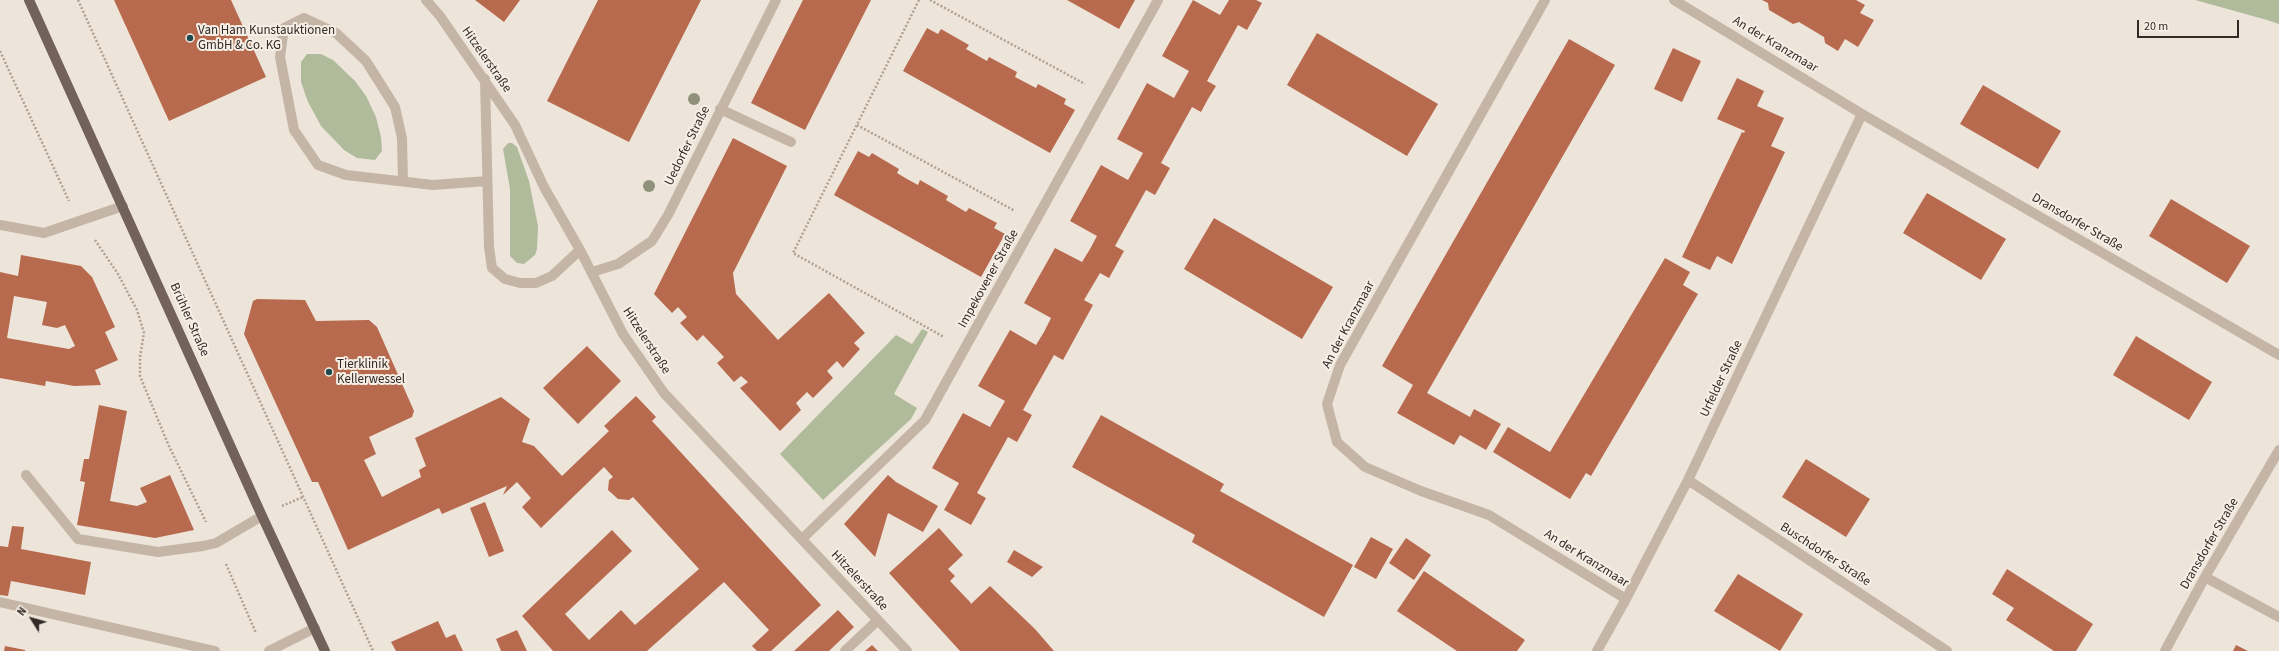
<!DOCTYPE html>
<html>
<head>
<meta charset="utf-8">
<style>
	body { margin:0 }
	#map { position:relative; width:2279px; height:651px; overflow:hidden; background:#eee5da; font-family:"Source Sans 3",sans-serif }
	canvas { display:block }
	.north { position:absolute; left:12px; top:599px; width:40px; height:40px; -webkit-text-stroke:3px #f6efe5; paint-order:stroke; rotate:307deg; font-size:11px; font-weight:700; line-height:16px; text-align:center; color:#322a27 }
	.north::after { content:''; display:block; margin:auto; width:14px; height:18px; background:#322a27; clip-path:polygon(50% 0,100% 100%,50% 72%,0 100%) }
	.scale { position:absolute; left:2137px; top:20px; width:102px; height:18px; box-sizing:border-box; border:2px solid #322a27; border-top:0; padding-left:5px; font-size:12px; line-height:14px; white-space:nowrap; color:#322a27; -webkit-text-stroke:3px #f6efe5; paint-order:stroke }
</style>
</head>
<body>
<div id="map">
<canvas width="2279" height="651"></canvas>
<div class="north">N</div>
<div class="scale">20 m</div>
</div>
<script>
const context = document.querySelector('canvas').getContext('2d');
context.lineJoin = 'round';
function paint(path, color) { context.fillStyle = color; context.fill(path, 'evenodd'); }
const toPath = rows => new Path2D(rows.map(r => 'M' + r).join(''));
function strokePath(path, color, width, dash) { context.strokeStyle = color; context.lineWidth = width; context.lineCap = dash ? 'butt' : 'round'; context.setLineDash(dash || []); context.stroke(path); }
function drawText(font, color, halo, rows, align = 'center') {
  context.font = font + ' "Source Sans 3",sans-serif'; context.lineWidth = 4; context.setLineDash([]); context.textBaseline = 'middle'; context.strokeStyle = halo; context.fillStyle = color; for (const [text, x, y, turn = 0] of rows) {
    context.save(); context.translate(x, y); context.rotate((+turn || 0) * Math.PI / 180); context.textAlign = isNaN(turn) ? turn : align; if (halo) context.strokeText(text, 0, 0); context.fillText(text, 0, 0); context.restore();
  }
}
const green = toPath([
	[2195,0,2279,0,2279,24,2267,20],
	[307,54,321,54,333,60,355,81,366,96,376,117,381,137,382,151,375,160,357,158,344,150,321,126,308,102,301,82,301,62],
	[508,143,512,143,517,147,529,181,538,226,537,249,535,255,524,264,517,263,510,256,510,189,503,149],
	[922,329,928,332,894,394,917,408,911,419,823,500,780,454,896,335,912,344]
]);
const building = toPath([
	[114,0,231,0,266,77,169,121],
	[475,0,520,0,504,22],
	[598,0,701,0,629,142,547,101],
	[803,0,871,0,805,130,751,103],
	[1067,0,1135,0,1119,29],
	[1193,0,1220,15,1229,0,1256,0,1262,3,1247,30,1238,25,1207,81,1216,86,1208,99,1201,112,1192,107,1161,163,1170,168,1155,195,1146,190,1115,246,1124,251,1109,278,1100,273,1084,300,1093,305,1063,360,1054,355,1023,410,1032,415,1017,442,1008,437,977,493,986,498,971,525,944,510,959,483,932,468,963,413,990,427,1005,401,978,386,1010,330,1036,345,1044,332,1051,318,1024,303,1055,248,1082,262,1090,249,1097,236,1070,221,1101,165,1128,180,1143,153,1117,139,1147,83,1174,98,1189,71,1162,56],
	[1762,0,1856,0,1865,5,1860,13,1874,20,1858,47,1845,39,1838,51,1825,43,1824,37,1799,22,1793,24,1769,10,1768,3],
	[927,28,938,34,941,29,969,45,966,49,987,61,989,57,1017,72,1015,77,1036,88,1038,84,1066,99,1064,104,1075,110,1050,153,903,71],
	[1317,33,1438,104,1407,156,1287,85],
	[1569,39,1615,65,1427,393,1470,417,1474,409,1501,424,1486,450,1460,435,1454,445,1397,413,1413,385,1382,366],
	[1673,48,1701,61,1682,102,1654,89],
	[1737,78,1764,91,1757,106,1784,118,1771,146,1785,152,1732,264,1717,256,1710,270,1682,257,1742,132,1744,133,1745,131,1717,119],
	[1983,85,2061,131,2038,169,1960,124],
	[733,138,787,166,733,273,736,294,778,340,829,293,865,333,854,343,860,349,843,368,837,361,827,371,833,378,813,398,807,392,796,403,801,410,780,431,740,388,748,382,741,376,734,382,717,363,724,357,703,335,697,341,680,323,687,317,678,307,672,313,654,294],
	[858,151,869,157,872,153,899,169,897,173,907,179,918,185,920,180,948,196,946,200,966,212,969,208,997,223,994,228,1005,234,981,277,834,195],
	[1927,193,2006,239,1981,280,1903,233],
	[2171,199,2250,246,2227,283,2149,236],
	[1214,218,1333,287,1302,339,1184,269],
	[21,255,81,266,92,277,115,327,105,332,118,360,95,370,101,385,74,386,46,381,45,386,0,378,0,272,18,276],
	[14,296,47,302,42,325,57,328,65,325,75,346,69,349,7,338],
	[1665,258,1690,272,1683,285,1698,294,1591,476,1586,473,1570,499,1493,452,1508,427,1550,452],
	[257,299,305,300,316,321,369,320,377,327,414,411,412,417,369,437,376,454,364,460,382,497,421,477,419,470,426,466,415,438,501,397,530,419,522,442,534,446,562,476,609,431,604,426,636,396,656,417,652,421,821,605,771,651,757,651,752,646,769,630,724,582,647,651,553,651,522,616,612,530,632,551,565,614,589,640,621,610,635,625,699,569,633,497,629,500,618,499,608,490,609,480,613,477,604,467,541,528,522,507,531,498,517,482,503,495,507,486,442,514,439,508,348,550,318,482,312,482,244,334,253,301],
	[2136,336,2212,382,2189,420,2113,375],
	[587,346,621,381,578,424,543,388],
	[99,405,127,411,110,501,137,506,147,502,140,488,170,475,194,530,155,538,77,525,85,482,80,481,84,459,89,459],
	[1101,415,1224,484,1220,491,1353,565,1324,617,1192,542,1195,535,1072,467],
	[1806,459,1870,499,1846,537,1782,497],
	[888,475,896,482,938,506,923,532,888,513,875,557,844,524],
	[485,502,504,551,489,557,470,508],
	[12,526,24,527,21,549,91,562,85,595,11,581,8,596,0,595,0,546,8,547],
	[939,528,963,555,948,569,955,576,950,581,970,602,971,604,990,586,1035,629,1054,651,960,651,889,573],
	[1371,537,1393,549,1376,579,1354,567],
	[1406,538,1431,555,1414,580,1389,563],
	[1014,550,1043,567,1032,577,1007,562],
	[2007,569,2093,624,2076,651,2054,651,2006,620,2014,608,1992,594],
	[1424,571,1525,640,1517,651,1457,651,1397,611],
	[1738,574,1803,614,1780,651,1714,611],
	[838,610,854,627,829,651,794,651],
	[438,621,446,638,455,634,463,651,396,651,391,642],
	[517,630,527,651,501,651,496,639],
	[872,645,878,651,865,651],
	[2236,645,2248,651,2233,651],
	[5,646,25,650,25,651,4,651]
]);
const path = toPath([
	[78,0,373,651],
	[919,0,793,253,944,337],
	[930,0,1085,84],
	[0,51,69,201],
	[857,125,1015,211],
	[95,240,118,274,137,310,144,333,140,357,140,376,168,444,206,522],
	[282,506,303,497],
	[226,564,256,633]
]);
const minor = toPath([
	[426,0,440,16,515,125,544,187,580,250,623,334,664,393,907,651],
	[1545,0,1340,365,1327,404,1337,442,1365,467,1421,491,1489,515,1626,599],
	[1674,0,1862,114,2279,355],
	[485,79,489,247,492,268,505,279,520,283,536,283,552,276,580,250],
	[720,109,791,142],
	[403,181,402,138,395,107,366,61,336,33,304,18,284,28,280,57,294,130,318,165,346,175,433,185,487,181],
	[0,225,44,233,123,206],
	[592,272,618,264,652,241,668,215,776,0],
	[26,475,78,539,158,552,203,546,216,543,262,516],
	[1688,480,1947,651],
	[802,539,925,420,1158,0],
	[2205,577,2279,617],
	[0,602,215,651],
	[269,651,315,628],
	[845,651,878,620],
	[1597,651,1626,599,1688,480,1862,114],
	[2165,651,2205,577,2279,450]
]);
const major = toPath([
	[29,0,262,516,325,651]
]);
const trees = [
	[694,99],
	[649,186]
];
const markers = [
	[190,38,4,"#214a4e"],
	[329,372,4,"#214a4e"]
];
const poiNames = [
	["Van Ham Kunstauktionen",198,31],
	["GmbH & Co. KG",198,46],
	["Tierklinik",337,365],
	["Kellerwessel",337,380]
];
const streetNames = [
	["An der Kranzmaar",1775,45,31],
	["Hitzelerstraße",486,60,55],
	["Uedorfer Straße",688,146,-64],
	["Dransdorfer Straße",2077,223,30],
	["Impekovener Straße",989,279,-61],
	["Brühler Straße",189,320,66],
	["An der Kranzmaar",1349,325,-62],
	["Hitzelerstraße",646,341,57],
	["Urfelder Straße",1722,379,-65],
	["Dransdorfer Straße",2210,544,-60],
	["Buschdorfer Straße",1825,555,33],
	["An der Kranzmaar",1586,559,32],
	["Hitzelerstraße",859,581,47]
];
paint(green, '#b0bb9c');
paint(building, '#b76a4e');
strokePath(path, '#b09f92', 2.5, [2, 2]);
strokePath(minor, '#c4b5a7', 10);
strokePath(major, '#726259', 10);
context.fillStyle = '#8f917b';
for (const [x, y] of trees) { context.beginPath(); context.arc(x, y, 6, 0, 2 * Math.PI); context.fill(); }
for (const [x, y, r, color] of markers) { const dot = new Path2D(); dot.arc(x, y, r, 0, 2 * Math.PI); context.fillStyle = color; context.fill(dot); strokePath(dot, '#f6efe5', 1.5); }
drawText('13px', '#322a27', '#f6efe5', poiNames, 'left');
drawText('13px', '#322a27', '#f6efe5', streetNames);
</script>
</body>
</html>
